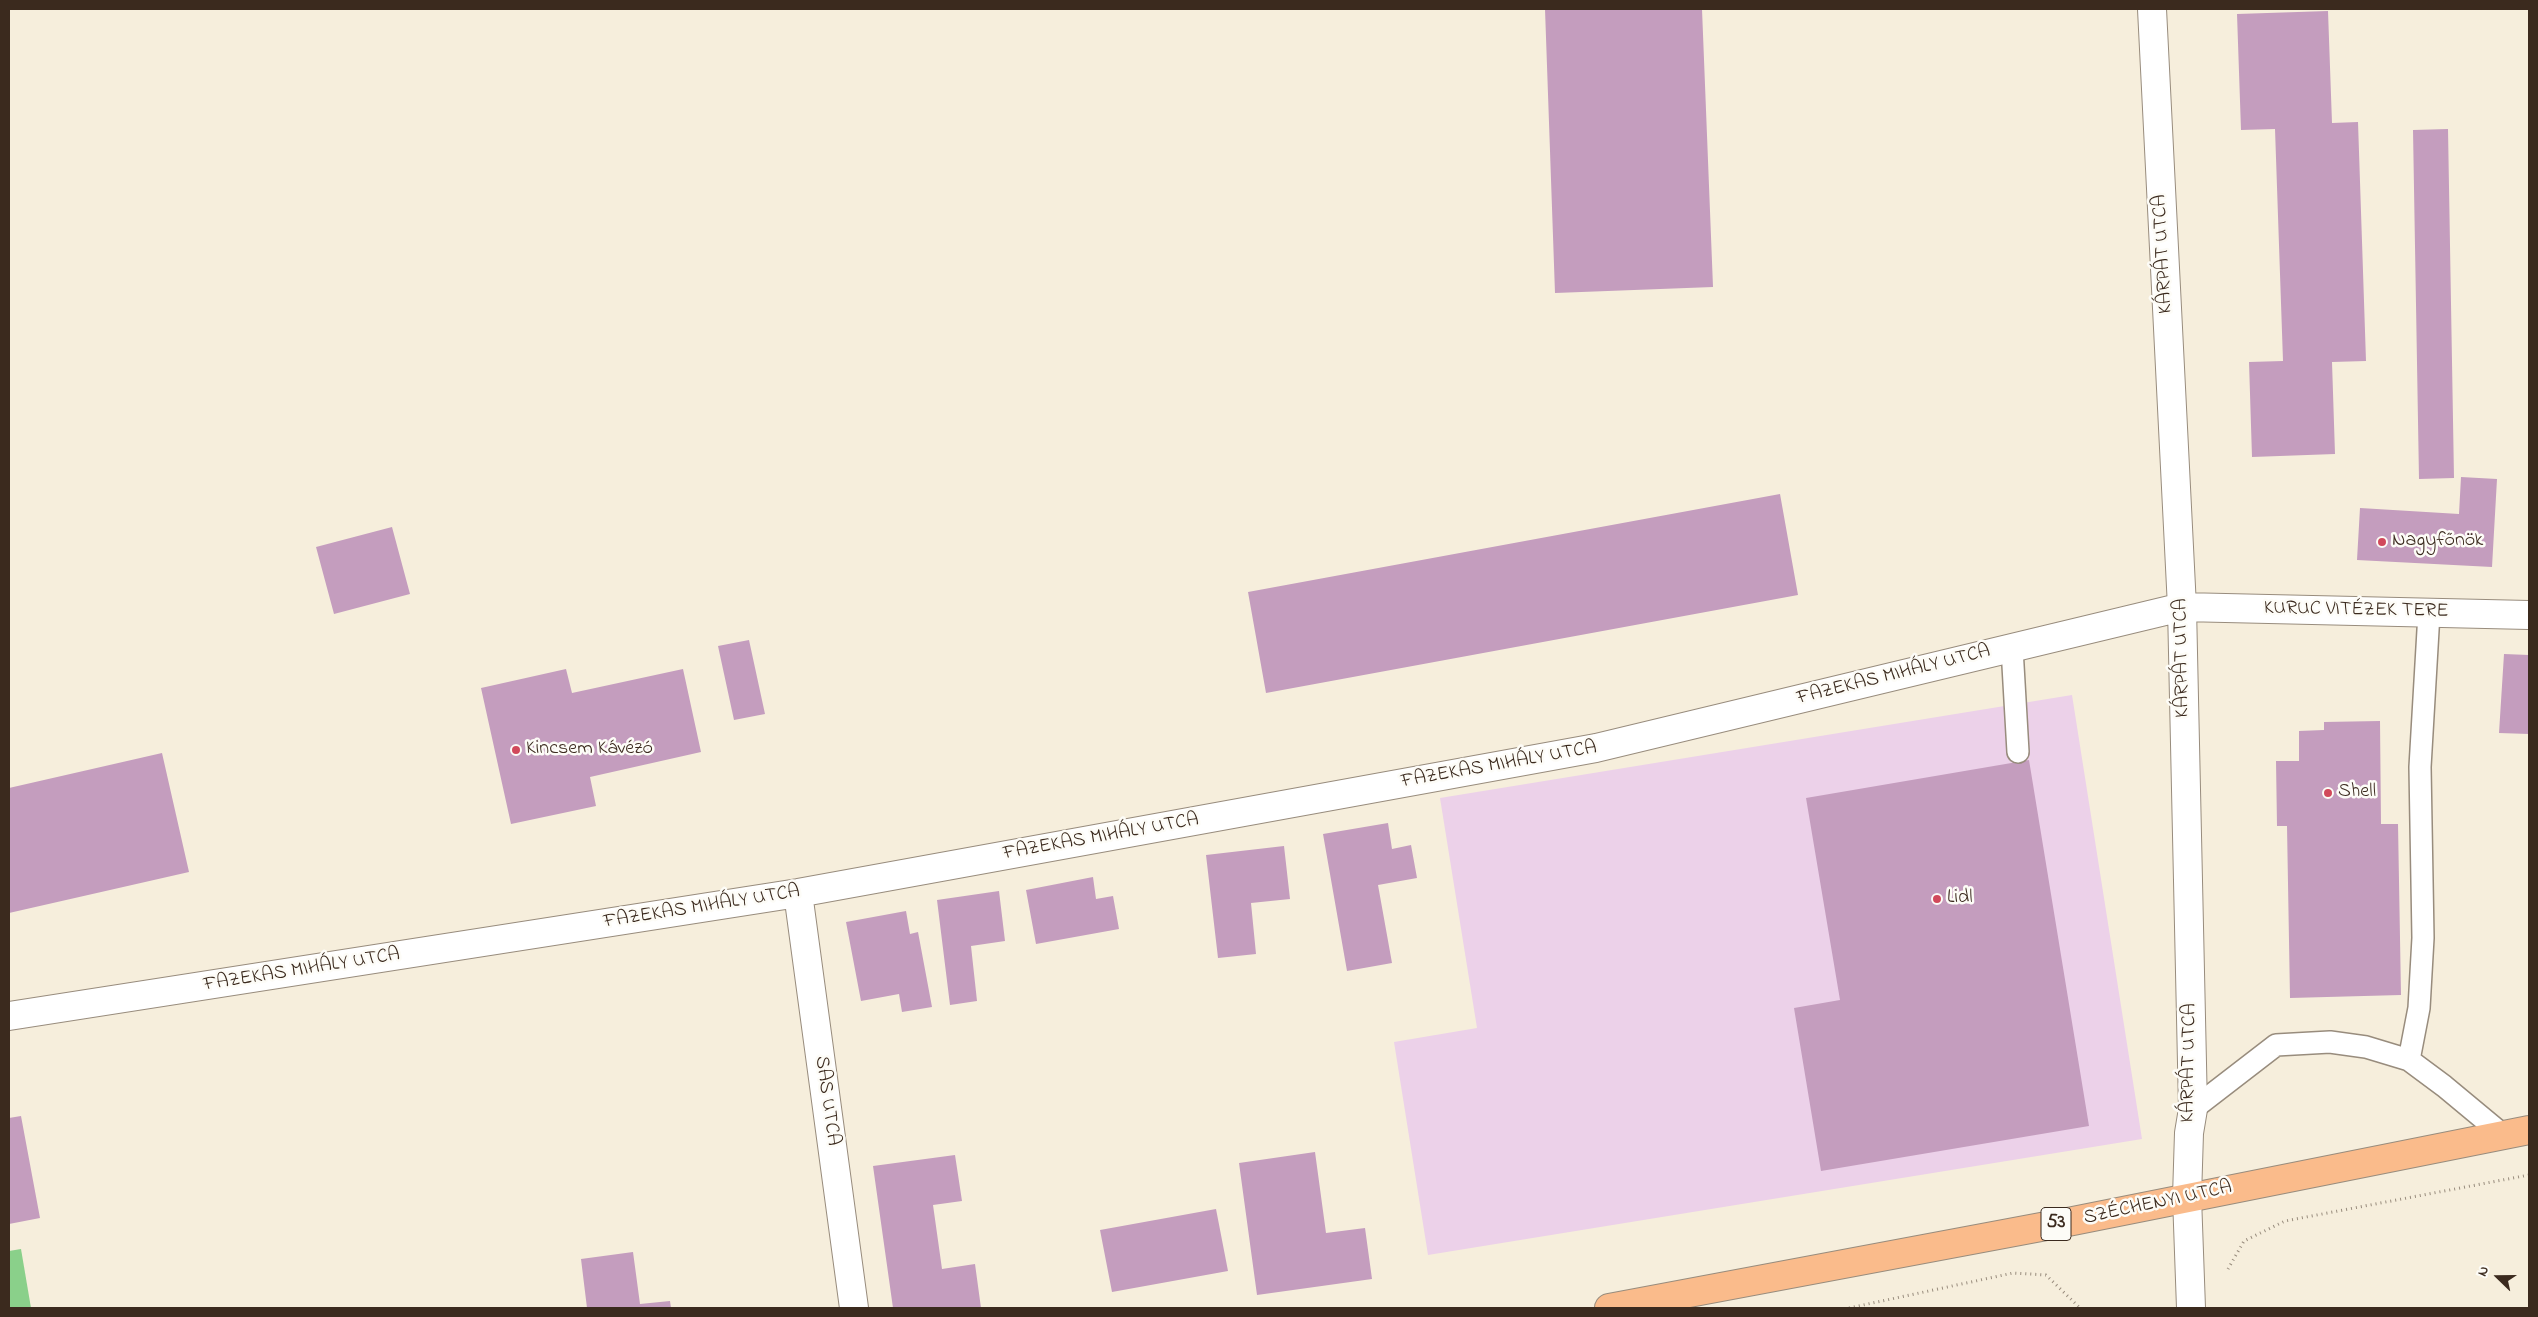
<!DOCTYPE html>
<html>
<head>
<meta charset="utf-8">
<style>
	body { margin:0 }
	#map { position:relative; width:2538px; height:1317px; overflow:hidden; background:#f6eedc; font-family:"Indie Flower",sans-serif }
	canvas { display:block }
	.frame { position:absolute; inset:0; border:10px solid #3b2a1e; pointer-events:none }
	.north { position:absolute; left:2473px; top:1252px; width:50px; height:50px; -webkit-text-stroke:4px #fdfcf7; paint-order:stroke; rotate:292deg; font-size:14px; font-weight:700; line-height:20px; text-align:center; color:#3b2a1e }
	.north::after { content:''; display:block; margin:auto; width:18px; height:22px; background:#3b2a1e; clip-path:polygon(50% 0,100% 100%,50% 72%,0 100%) }
</style>
</head>
<body>
<div id="map">
<canvas width="2538" height="1317"></canvas>
<div class="frame"></div>
<div class="north">N</div>
</div>
<script>
const context = document.querySelector('canvas').getContext('2d');
context.lineJoin = 'round';
function paint(path, color) { context.fillStyle = color; context.fill(path, 'evenodd'); }
const toPath = rows => new Path2D(rows.map(r => 'M' + r).join(''));
function strokePath(path, color, width, dash) { context.strokeStyle = color; context.lineWidth = width; context.lineCap = dash ? 'butt' : 'round'; context.setLineDash(dash || []); context.stroke(path); }
function drawText(font, color, halo, rows, align = 'center') {
  context.font = font + ' "Indie Flower",sans-serif'; context.lineWidth = 5; context.setLineDash([]); context.textBaseline = 'middle'; context.strokeStyle = halo; context.fillStyle = color; for (const [text, x, y, turn = 0] of rows) {
    context.save(); context.translate(x, y); context.rotate((+turn || 0) * Math.PI / 180); context.textAlign = isNaN(turn) ? turn : align; if (halo) context.strokeText(text, 0, 0); context.fillText(text, 0, 0); context.restore();
  }
}
const built = toPath([
	[2072,695,2142,1139,1428,1255,1394,1042,1477,1028,1440,798]
]);
const green = toPath([
	[21,1249,31,1308,9,1308,9,1251]
]);
const building = toPath([
	[1545,9,1702,9,1713,287,1555,293],
	[2328,11,2332,123,2358,122,2366,361,2332,362,2335,454,2252,457,2249,362,2283,361,2275,129,2241,130,2237,14],
	[2448,129,2454,478,2419,479,2413,130],
	[2461,477,2497,479,2492,567,2357,560,2360,508,2459,514],
	[1780,494,1798,595,1266,693,1248,592],
	[392,527,410,594,334,614,316,547],
	[749,640,765,714,734,720,718,646],
	[2504,654,2529,655,2529,734,2499,733],
	[566,669,572,693,683,669,701,752,590,777,596,806,511,824,481,688],
	[2380,721,2381,824,2398,824,2401,995,2290,998,2287,826,2277,826,2276,761,2299,761,2299,731,2324,730,2324,722],
	[162,753,189,872,9,913,9,788],
	[2029,760,2089,1126,1821,1171,1794,1008,1840,1000,1806,798],
	[1388,823,1392,849,1411,845,1417,878,1378,885,1392,963,1347,971,1323,834],
	[1284,846,1290,899,1251,903,1256,954,1218,958,1206,855],
	[1093,877,1096,899,1113,896,1119,929,1036,944,1026,890],
	[999,891,1005,941,971,946,977,1001,950,1005,937,900],
	[906,911,910,934,918,932,932,1007,902,1012,899,994,861,1001,846,922],
	[21,1116,40,1218,9,1224,9,1118],
	[1315,1152,1326,1233,1365,1228,1372,1279,1257,1295,1239,1163],
	[955,1155,962,1201,933,1205,942,1269,975,1264,981,1308,893,1308,873,1166],
	[1216,1209,1228,1271,1112,1292,1100,1230],
	[633,1252,640,1304,670,1301,671,1308,587,1308,581,1259]
]);
const path = toPath([
	[2228,1269,2244,1241,2285,1221,2529,1175],
	[1849,1308,2013,1273,2046,1275,2080,1308]
]);
const service = toPath([
	[2012,648,2018,752],
	[2409,1060,2419,1008,2423,938,2420,767,2429,613],
	[2193,1109,2276,1045,2330,1042,2366,1047,2409,1060,2444,1086,2503,1135]
]);
const minor = toPath([
	[2152,9,2182,607,2193,1109,2189,1133,2187,1197,2191,1308],
	[798,893,854,1308],
	[9,1016,798,893,1596,748,2182,607,2529,615]
]);
const primary = toPath([
	[1609,1308,2073,1221,2529,1130]
]);
const markers = [
	[2382,542,5,"#d1495b"],
	[516,750,5,"#d1495b"],
	[2328,793,5,"#d1495b"],
	[1937,899,5,"#d1495b"]
];
const shields = [
	[2056,1224,30]
];
const shieldNames = [
	["53",2056,1224]
];
const streetNames = [
	["KÁRPÁT UTCA",2164,254,-93],
	["KURUC VITÉZEK TERE",2356,611,1],
	["KÁRPÁT UTCA",2183,658,-91],
	["FAZEKAS MIHÁLY UTCA",1894,676,-14],
	["FAZEKAS MIHÁLY UTCA",1499,766,-10],
	["FAZEKAS MIHÁLY UTCA",1101,838,-10],
	["FAZEKAS MIHÁLY UTCA",702,908,-9],
	["FAZEKAS MIHÁLY UTCA",302,971,-9],
	["KÁRPÁT UTCA",2190,1063,-89],
	["SAS UTCA",826,1101,82],
	["SZÉCHENYI UTCA",2158,1204,-12]
];
const poiNames = [
	["Nagyfőnök",2392,542],
	["Kincsem Kávézó",526,750],
	["Shell",2338,793],
	["Lidl",1947,899]
];
paint(built, '#ecd1e9');
paint(green, '#8ad08a');
paint(building, '#c49dbe');
strokePath(service, '#988c7d', 24);
strokePath(minor, '#988c7d', 30);
strokePath(primary, '#988c7d', 30);
strokePath(path, '#988c7d', 3, [1, 4]);
strokePath(service, '#fff', 21);
strokePath(minor, '#fff', 28);
strokePath(primary, '#fabb8b', 28);
for (const [x, y, r, color] of markers) { const dot = new Path2D(); dot.arc(x, y, r, 0, 2 * Math.PI); context.fillStyle = color; context.fill(dot); strokePath(dot, '#fdfcf7', 2); }
for (const [x, y, w] of shields) { const box = new Path2D(); box.roundRect(x - w / 2, y - 16.5, w, 33, 4); context.fillStyle = '#fdfcf7'; context.fill(box); strokePath(box, '#3b2a1e', 1); }
drawText('bold 19px', '#3b2a1e', null, shieldNames);
drawText('20px', '#3b2a1e', '#fdfcf7', streetNames);
drawText('20px', '#3b2a1e', '#fdfcf7', poiNames, 'left');
</script>
</body>
</html>
